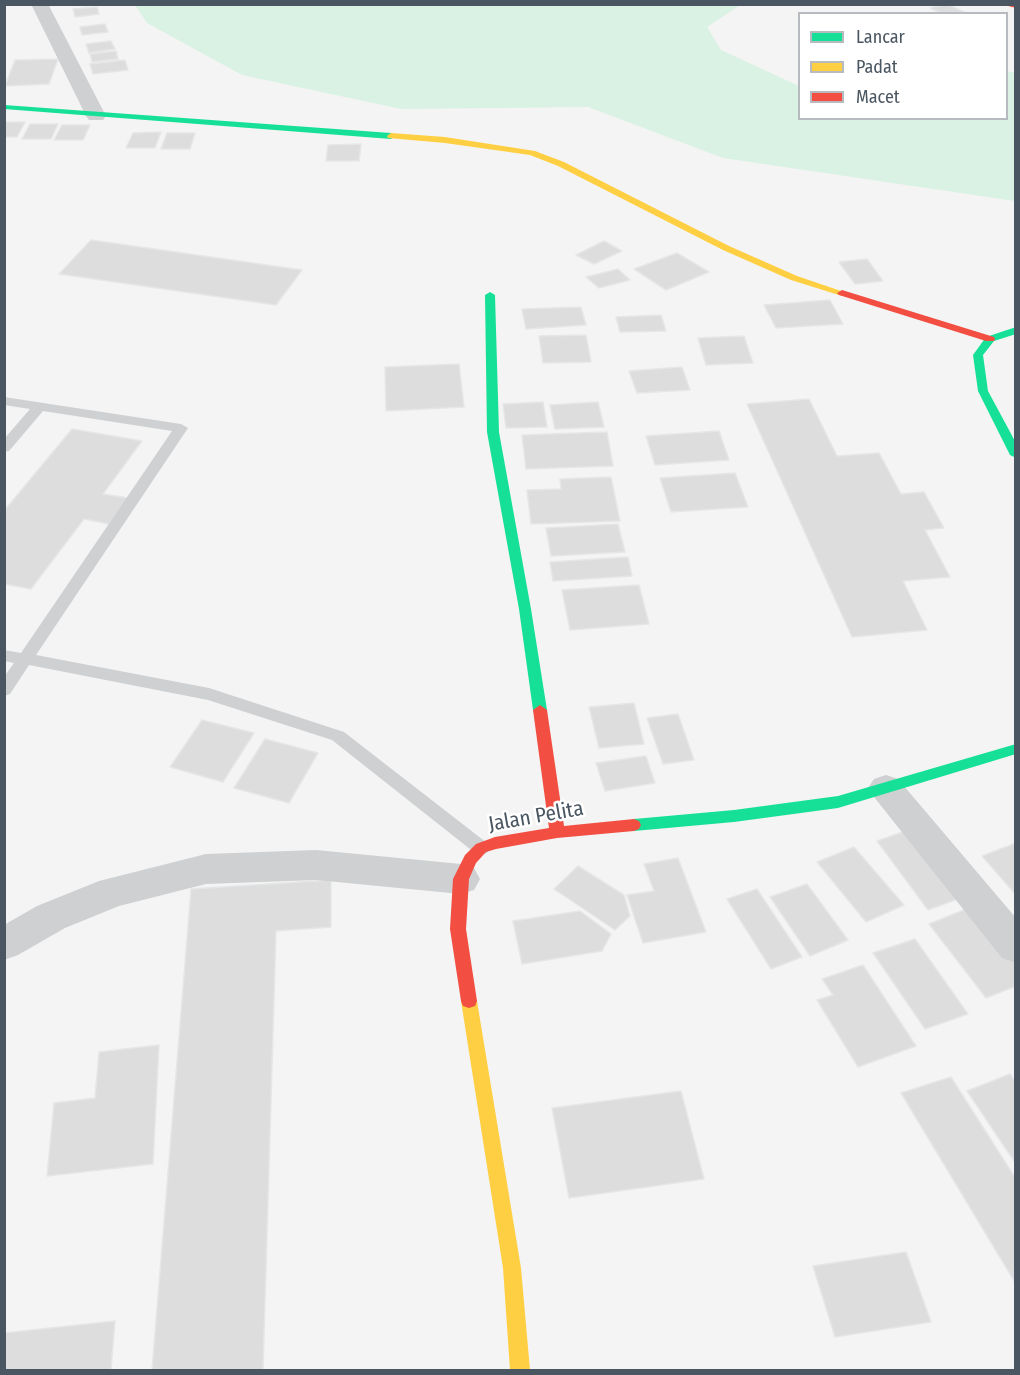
<!DOCTYPE html>
<html>
<head>
<meta charset="utf-8">
<style>
	body { margin:0 }
	#map { position:relative; width:1020px; height:1375px; overflow:hidden; background:#f4f4f4; font-family:"Fira Sans Condensed",sans-serif }
	canvas { display:block }
	.frame { position:absolute; inset:0; border:6px solid #4a5661; pointer-events:none }
	.legend { position:absolute; left:798px; top:12px; width:210px; height:108px; box-sizing:border-box; background:#fff; border:2px solid #b7bbc0; margin:0; padding:8px 10px; list-style:none; font-size:18px; color:#4a5661 }
	.legend li { display:flex; align-items:center; gap:12px; height:30px }
	.legend b { width:30px; border:2px solid #b7bbc0 }
</style>
</head>
<body>
<div id="map">
<canvas width="1020" height="1375"></canvas>
<div class="frame"></div>
<ul class="legend">
<li><b style="height:8px;background:#16e098"></b>Lancar</li>
<li><b style="height:8px;background:#ffcf43"></b>Padat</li>
<li><b style="height:8px;background:#f24e42"></b>Macet</li>
</ul>
</div>
<script>
const context = document.querySelector('canvas').getContext('2d');
context.lineJoin = 'round';
function paint(path, color) { context.fillStyle = color; context.fill(path, 'evenodd'); }
const toPath = rows => new Path2D(rows.map(r => 'M' + r).join(''));
function strokePath(path, color, width, dash) { context.strokeStyle = color; context.lineWidth = width; context.lineCap = dash ? 'butt' : 'round'; context.setLineDash(dash || []); context.stroke(path); }
function drawText(font, color, halo, rows, align = 'center') {
  context.font = font + ' "Fira Sans Condensed",sans-serif'; context.lineWidth = 5; context.setLineDash([]); context.textBaseline = 'middle'; context.strokeStyle = halo; context.fillStyle = color; for (const [text, x, y, turn = 0] of rows) {
    context.save(); context.translate(x, y); context.rotate((+turn || 0) * Math.PI / 180); context.textAlign = isNaN(turn) ? turn : align; if (halo) context.strokeText(text, 0, 0); context.fillText(text, 0, 0); context.restore();
  }
}
const green = toPath([
	[135,5,740,5,707,27,721,50,799,86,800,118,1006,118,1007,71,1015,73,1015,201,723,158,588,107,401,109,242,75,147,23]
]);
const building = toPath([
	[947,4,968,14,943,14,930,8,947,4],
	[97,7,99,14,75,17,73,9,97,7],
	[105,24,108,32,82,35,80,27,105,24],
	[111,41,115,49,89,53,86,44,111,41],
	[116,51,118,59,92,62,90,54,116,51],
	[58,59,49,84,5,86,15,60,58,59],
	[125,60,128,70,93,74,90,64,125,60],
	[4,122,25,122,17,137,4,137,4,122],
	[30,124,58,124,51,139,22,139,30,124],
	[62,125,90,125,83,140,54,140,62,125],
	[161,132,155,148,126,148,133,133,161,132],
	[167,133,195,133,190,149,161,149,167,133],
	[361,144,359,161,326,161,328,145,361,144],
	[91,240,302,270,276,305,59,274,91,240],
	[604,241,622,251,594,264,576,255,604,241],
	[677,253,709,272,666,290,634,269,677,253],
	[867,259,883,281,855,284,839,262,867,259],
	[618,269,630,280,599,288,586,277,618,269],
	[830,300,843,324,776,328,764,305,830,300],
	[581,307,586,325,526,329,522,309,581,307],
	[661,315,666,331,620,332,616,317,661,315],
	[586,335,591,362,543,363,539,336,586,335],
	[744,336,753,363,706,365,698,338,744,336],
	[459,364,464,407,386,411,385,367,459,364],
	[682,367,690,390,637,393,629,371,682,367],
	[809,399,837,456,879,453,901,494,924,492,944,528,925,530,950,577,903,581,927,630,852,637,747,404,809,399],
	[543,402,547,427,506,428,503,404,543,402],
	[598,402,604,427,555,429,550,405,598,402],
	[72,429,142,441,103,494,128,498,109,524,84,519,31,589,4,584,4,511,72,429],
	[719,431,729,460,655,465,646,436,719,431],
	[607,432,613,466,526,469,522,435,607,432],
	[735,473,748,507,671,512,660,478,735,473],
	[611,477,620,521,531,524,527,490,561,489,560,479,611,477],
	[618,524,625,552,551,556,546,528,618,524],
	[628,557,632,576,553,581,550,562,628,557],
	[639,585,649,624,570,630,562,590,639,585],
	[634,703,644,744,599,748,589,707,634,703],
	[678,714,694,760,663,764,647,718,678,714],
	[202,720,254,733,223,782,170,767,202,720],
	[265,739,318,753,289,803,234,788,265,739],
	[646,756,655,783,605,791,596,763,646,756],
	[920,826,974,893,928,910,877,841,920,826],
	[1016,843,1016,895,982,856,1016,843],
	[854,847,904,905,866,922,817,862,854,847],
	[678,858,706,932,643,943,627,895,654,891,644,864,678,858],
	[578,866,624,895,630,916,615,930,554,889,578,866],
	[331,880,331,927,276,931,263,1370,152,1370,191,889,331,880],
	[807,884,848,940,810,956,770,897,807,884],
	[757,889,802,957,771,969,727,899,757,889],
	[986,901,1016,938,1016,986,986,998,929,924,986,901],
	[580,911,611,934,602,951,522,964,513,921,580,911],
	[915,939,968,1014,925,1029,873,953,915,939],
	[863,965,916,1046,858,1067,817,1000,833,995,822,979,863,965],
	[159,1045,153,1164,47,1176,54,1103,95,1098,99,1052,159,1045],
	[1010,1074,1016,1083,1016,1164,967,1091,1010,1074],
	[951,1077,1016,1179,1016,1284,901,1093,951,1077],
	[681,1091,704,1179,569,1198,552,1108,681,1091],
	[906,1252,931,1322,835,1337,813,1266,906,1252],
	[115,1321,111,1370,4,1370,4,1333,115,1321]
]);
const lane = toPath([
	[4,397,181,424,188,428,36,655,209,688,344,732,487,843,490,848,487,853,481,855,475,853,332,740,208,700,29,665,10,694,4,696,4,677,14,663,4,661,4,650,21,653,172,431,43,411,9,451,4,452,4,439,30,409,4,405,4,397]
]);
const street = toPath([
	[31,4,48,4,106,116,103,120,89,120,86,116,31,4],
	[886,775,898,779,1016,918,1016,963,1002,958,874,797,868,788,874,779,886,775],
	[316,850,461,864,474,868,480,879,474,890,461,894,316,880,206,884,119,906,65,928,18,955,4,960,4,925,37,906,99,881,206,854,316,850]
]);
const fast = toPath([
	[4,105,391,133,395,136,391,139,4,109,4,105],
	[490,292,495,295,499,432,531,609,547,710,540,715,533,710,519,609,487,432,485,295,490,292],
	[1016,327,1016,334,994,341,983,355,988,391,1016,443,1016,458,1010,455,978,391,973,355,986,337,1016,327],
	[1016,744,1016,754,838,808,734,822,634,831,629,829,627,825,629,821,634,819,734,810,838,796,1016,744]
]);
const slow = toPath([
	[391,133,445,137,535,151,564,162,729,246,797,276,847,293,842,296,791,280,723,250,558,166,530,155,445,143,388,138,387,136,391,133],
	[469,994,475,996,477,1001,521,1268,530,1370,510,1370,503,1268,461,1001,463,996,469,994]
]);
const jam = toPath([
	[1008,4,1016,4,1016,8,1008,6,1008,4],
	[842,290,994,337,995,339,994,341,986,341,839,295,837,293,842,290],
	[540,705,547,710,564,826,634,819,639,821,641,825,639,829,634,831,557,838,496,849,486,852,476,863,469,879,466,929,477,1001,475,1006,469,1008,463,1006,461,1001,450,929,453,879,465,855,476,844,495,837,549,828,533,710,540,705]
]);
const streetNames = [
	["Jalan Pelita",536,817,-10]
];
paint(green, '#d9f2e3');
paint(building, '#ddddde');
strokePath(building, '#e5e6e7', 1.5);
paint(lane, '#ced0d2');
paint(street, '#ced0d2');
paint(fast, '#16e098');
paint(slow, '#ffcf43');
paint(jam, '#f24e42');
drawText('21px', '#4a5661', '#fff', streetNames);
</script>
</body>
</html>
